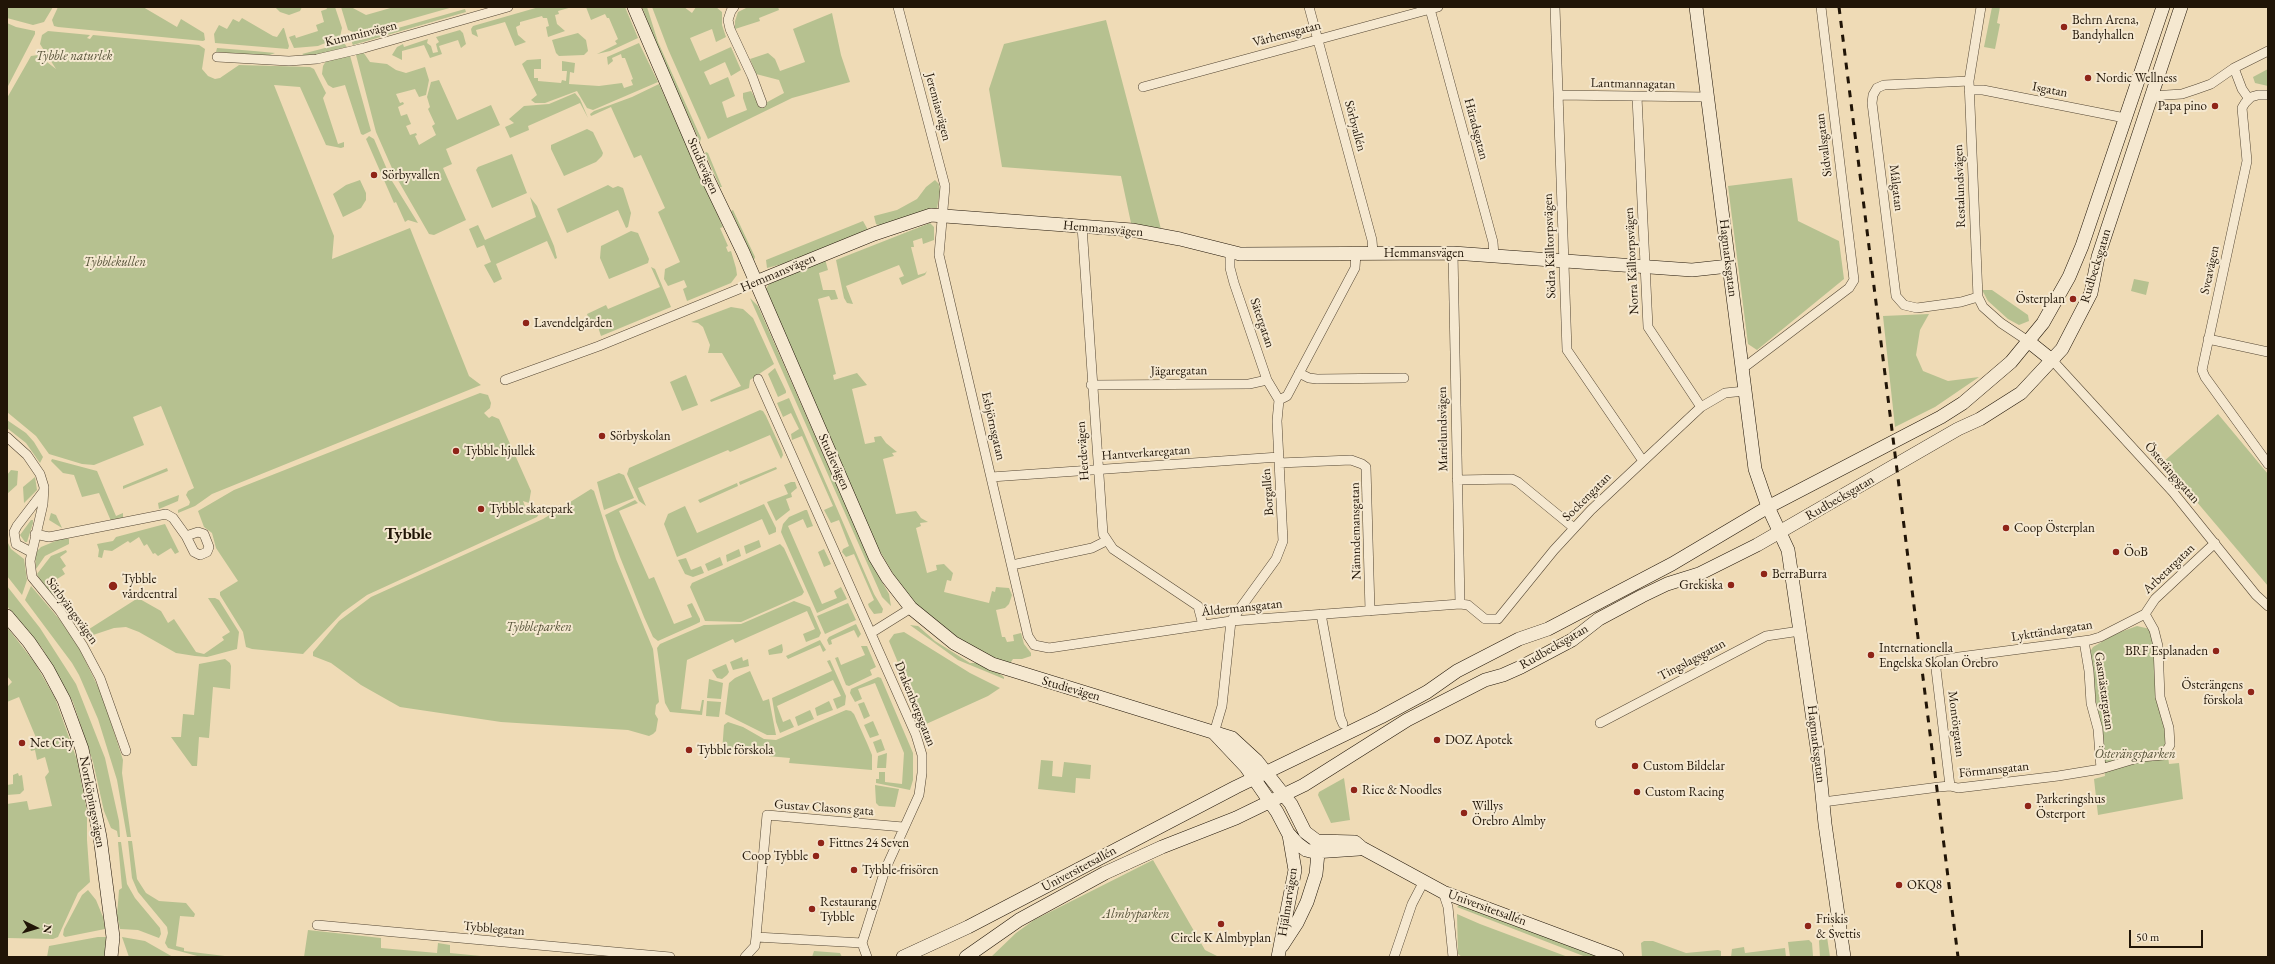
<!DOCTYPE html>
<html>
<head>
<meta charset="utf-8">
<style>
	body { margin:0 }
	#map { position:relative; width:2275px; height:964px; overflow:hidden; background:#efdbb6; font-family:"EB Garamond",serif }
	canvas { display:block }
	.frame { position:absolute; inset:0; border:8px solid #211507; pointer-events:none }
	.north { position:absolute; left:16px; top:908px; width:40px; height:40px; -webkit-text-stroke:3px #f5e8d0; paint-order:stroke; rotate:95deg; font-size:11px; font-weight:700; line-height:16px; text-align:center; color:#211507 }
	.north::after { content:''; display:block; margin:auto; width:14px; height:18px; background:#211507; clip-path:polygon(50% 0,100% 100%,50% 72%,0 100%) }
	.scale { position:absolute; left:2129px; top:930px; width:74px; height:18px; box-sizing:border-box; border:2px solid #211507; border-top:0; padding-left:5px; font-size:12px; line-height:14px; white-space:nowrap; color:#211507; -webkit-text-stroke:3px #f5e8d0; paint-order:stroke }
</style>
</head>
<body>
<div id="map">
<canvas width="2275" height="964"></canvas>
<div class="frame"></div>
<div class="north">N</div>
<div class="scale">50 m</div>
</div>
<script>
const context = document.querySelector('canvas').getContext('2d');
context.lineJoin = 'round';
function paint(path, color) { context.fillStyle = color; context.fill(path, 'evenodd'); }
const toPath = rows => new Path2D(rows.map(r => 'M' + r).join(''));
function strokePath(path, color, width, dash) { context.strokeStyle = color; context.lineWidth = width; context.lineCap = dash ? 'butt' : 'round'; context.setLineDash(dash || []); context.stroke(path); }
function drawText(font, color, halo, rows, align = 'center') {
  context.font = font + ' "EB Garamond",serif'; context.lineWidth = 4; context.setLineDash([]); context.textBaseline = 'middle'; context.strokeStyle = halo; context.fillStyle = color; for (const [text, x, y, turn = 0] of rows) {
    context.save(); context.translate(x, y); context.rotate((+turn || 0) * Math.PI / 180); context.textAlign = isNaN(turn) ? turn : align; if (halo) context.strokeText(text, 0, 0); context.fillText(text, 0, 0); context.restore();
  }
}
const green = toPath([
	[7,7,53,7,44,22,33,25,7,18],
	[58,7,143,7,177,27,181,19,204,33,205,40,203,41,58,27,54,26,52,20],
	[275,7,302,7,300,11,289,15,280,12],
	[326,7,335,7,342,28,340,37,318,46,294,48,289,37,295,35,296,38,318,31,316,25,324,22,321,11,327,9],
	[341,7,351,7,366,15,394,7,453,7,358,34,348,30],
	[539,7,572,7,558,11,559,14,555,15,557,24,565,31,548,37,546,27,549,26,547,18,543,18,542,16,520,22,520,25,516,27,518,35,526,42,515,46,505,22,476,30,478,37,472,34,471,29,473,26],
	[586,7,625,7,638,38,610,51,597,54,617,44,615,41,618,39,609,18,607,18,605,14,591,20],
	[642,7,647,7,658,42,701,138,700,142,662,59],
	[652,7,684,7,692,13,696,7,716,7,722,12,722,25,726,37,716,42,712,29,690,38,700,61,731,47,741,70,731,76,725,62,704,72,710,85,728,77,735,96,722,102,727,118,747,110,743,98,743,93,751,91,760,106,784,93,779,80,756,74,750,59,768,53,775,59,780,71,805,62,793,29,832,13,841,55,850,82,792,98,708,139,668,49],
	[748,7,778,7,779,10,759,18,760,21,735,29,735,21,738,12],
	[1992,7,2000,7,1997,23,2000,24,1995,49,1984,47],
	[465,9,466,12,353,45,352,43,352,41],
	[242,18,273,36,277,37,283,28,284,28,289,46,288,49,215,43,214,34,219,25,227,29,233,19,239,22],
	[1106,20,1161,229,1131,223,1121,176,1002,167,989,89,1004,44],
	[7,23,16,27,35,31,35,34,7,88],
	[460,30,463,33,466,44,461,48,458,40,439,46,442,54,430,58,424,45,402,51,402,60,392,55,397,47,403,44,404,47,428,39,427,43,431,46,433,53,438,52,436,44,439,42,436,37],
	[48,31,90,35,87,38,90,39,93,35,199,45,205,49,202,69,208,76,215,79,220,78,239,65,310,67,314,69,326,93,323,98,338,144,344,142,344,147,341,148,326,145,300,87,274,85,334,236,332,259,410,228,469,376,481,385,212,494,195,506,178,513,178,510,189,505,190,502,186,495,188,491,194,488,161,406,133,417,144,445,94,465,82,464,49,454,36,436,7,412,7,98,31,56,38,55,56,69,40,44,42,35],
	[578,33,586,40,588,51,584,55,559,56,556,53,552,40],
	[344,43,347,47,320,54,305,56,302,54],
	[639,43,658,82,593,110,587,108,577,91,545,103,535,103,531,100,537,95,522,64,527,60,541,59,541,69,534,69,534,78,538,78,538,81,561,83,562,80,566,81,567,71,562,71,562,61,575,63,574,73,570,72,569,84,599,86,622,83,624,88,633,85,631,80,633,79,625,58,622,58,621,54,612,58,613,61,608,65,607,57],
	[217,48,254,51,275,53,267,56,216,52],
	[361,49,370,62,387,64,396,70,406,73,425,67,429,80,426,95,419,97,415,89,396,94,400,103,403,102,404,104,398,107,401,116,407,114,411,124,406,126,410,135,416,133,417,135,415,136,419,145,436,135,432,126,435,124,428,109,430,107,427,97,431,82,439,80,457,120,491,105,500,125,446,149,452,164,443,168,466,220,434,235,429,234,395,175,376,132,355,51],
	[349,52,371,131,363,135,361,134,345,85,333,88,328,85,322,74,323,66,326,61],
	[2268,69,2268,86,2255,83,2253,77],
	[659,84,723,227,720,228,728,246,726,247,728,252,731,251,736,268,737,275,731,283,687,301,683,289,687,287,684,280,668,286,664,279,665,269,680,262,658,212,665,208,641,155,634,158,611,107,591,116,590,114,594,111,632,97],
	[575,93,580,99,588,118,580,103,528,126,529,130,510,138,505,127,514,123,509,119,524,106,549,104],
	[587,129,593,132,603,153,602,156,596,162,564,176,551,149,551,145],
	[369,136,374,139,392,181,418,223,408,220,405,222,396,202,394,203,366,139],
	[706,152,708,153,722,187,720,187,705,153],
	[512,154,527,193,492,208,476,170,478,167],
	[1792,178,1798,221,1839,241,1844,279,1757,350,1748,344,1728,186],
	[360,180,366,193,366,200,361,208,343,217,333,194,346,185],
	[935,180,939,184,940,192,937,208,923,211,883,227,876,224,874,216,897,210,917,199,926,187],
	[608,185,613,188,618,186,623,188,631,213,628,227,626,228,618,210,567,233,557,209],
	[530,197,537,206,554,246,557,258,555,259,547,241,496,264,502,279,494,283,484,265,491,262,484,245,477,248,469,229,478,225,485,240,536,217],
	[733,210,755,257,754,260,731,211],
	[863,221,868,230,794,261,767,268,766,260],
	[930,223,934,227,934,240,923,244,922,238,913,241,914,247,911,247,918,275,925,273,927,271,925,275,902,285,899,278,904,276,899,265,846,286,853,304,847,303,844,298,836,260],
	[631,231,638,233,649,259,648,263,609,279,600,258,601,246],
	[825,259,828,270,819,273,823,290,835,290,838,299,831,300,829,296,818,299,836,374,833,375,834,380,857,373,867,385,852,389,865,444,875,442,874,437,881,436,886,443,897,452,892,453,894,456,883,459,896,514,916,511,921,518,928,522,920,523,921,526,916,528,927,573,937,570,936,565,944,564,953,573,951,581,947,580,944,592,989,603,992,591,995,592,996,587,1009,588,1012,595,1009,604,1005,608,996,610,1002,637,1005,637,1007,642,1014,641,1013,635,1021,633,1024,644,1031,653,1031,656,1022,659,1013,659,1006,669,961,642,917,606,895,577,877,546,806,382,763,293,769,284],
	[651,267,655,269,671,307,601,336,598,327,593,329,587,314,606,305,608,309,660,287],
	[2134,279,2149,282,2146,295,2131,291],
	[1982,290,1992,290,2028,315,2029,321,2019,325,2008,319,1988,301],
	[750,298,758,306,870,561,889,594,891,606,882,597],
	[731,307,743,309,753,318,774,364,750,380,749,388,711,402,710,400,741,386,722,353,708,353,710,345,703,327,698,323,691,322],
	[1929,314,1920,330,1916,355,1923,371,1948,381,1979,377,1935,407,1895,427,1883,316],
	[775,368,786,391,786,393,778,397,768,374],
	[686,375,698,405,682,411,670,382],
	[480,393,488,395,491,403,490,408,484,413,489,418,492,416,499,419,531,491,529,503,523,501,527,512,540,508,540,512,537,517,367,595,342,613,303,654,252,649,246,647,243,632,220,595,220,592,238,581,216,548,212,533,204,527,198,511,234,490],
	[789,398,874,594,883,609,882,613,874,614,869,607,868,604,874,600,854,554,846,557,842,552,843,549,849,546,839,520,831,523,824,510,833,506,802,436,792,440,791,434,799,429,791,413,783,417,777,403],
	[760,410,763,411,766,416,782,451,783,455,781,459,770,435,730,452,728,450,638,488,646,506,639,501,627,474,629,468],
	[2218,414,2268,474,2268,586,2163,462],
	[7,420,26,433,34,442,43,457,40,463,26,443,7,428],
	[52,459,97,471,116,516,123,513,123,519,111,521,99,493,82,497,74,475,63,473,51,461],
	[776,467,777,469,740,485,739,482],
	[167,468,168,471,123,489,123,486],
	[11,470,18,471,17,485,7,494,7,475],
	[619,473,624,475,634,498,604,510,597,482],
	[35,477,37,490,24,503,23,487],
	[791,482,795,482,797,488,791,493,792,497,786,499,790,510,776,521,767,502,788,494,784,485],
	[737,483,738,486,700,503,698,500],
	[591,489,594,491,616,559,653,649,659,702,656,705,655,714,658,719,656,731,653,734,649,736,628,730,501,722,400,707,361,685,331,663,313,656,313,652,339,621,371,597,543,519],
	[179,495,178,501,159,509,158,503],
	[635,500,638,503,619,511,649,579,654,577,674,624,692,617,687,605,692,603,700,619,700,622,696,624,658,641,653,637,644,617,620,557,605,515],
	[764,504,776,528,776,532,769,535,762,519,677,557,664,524,668,514,685,506,697,533],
	[805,510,807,510,813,526,807,528,803,519,788,526,822,604,837,598,834,591,841,587,847,599,817,613,781,532,783,524,789,517],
	[51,513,56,515,62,528,49,520],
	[31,520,33,520,33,523,27,542,25,542,20,535],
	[165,524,179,552,175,554,171,548,158,556,155,553,153,554,147,544,144,546,139,537,130,543,128,541,112,551,104,550,102,558,98,557,99,550,97,544,113,541,116,537],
	[63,538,69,539,69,544,45,556,36,569,35,555,38,550,41,547],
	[759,540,761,547,746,554,744,546],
	[7,541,11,549,24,559,27,580,22,595,7,576],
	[780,544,784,548,804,592,802,595,741,622,705,621,690,587,692,583],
	[739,549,741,556,727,562,726,555],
	[824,549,831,564,824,567,818,552],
	[66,550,67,552,60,557,66,566,62,569,65,574,54,581,67,600,61,603,42,584,37,574,51,556],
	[720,557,723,565,708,571,705,564],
	[686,558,691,570,701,566,704,573,693,577,685,574,678,560],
	[7,586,40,628,76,684,105,758,119,821,120,837,118,837,117,831,111,828,104,811,93,762,73,702,42,648,7,606],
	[31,586,60,620,79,648,102,695,123,760,122,773,131,837,127,837,117,780,98,719,79,675,72,663,25,600],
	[138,598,161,611,168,623,174,619,196,652,204,654,224,640,222,637,230,632,208,598,215,598,219,600,239,632,237,649,207,657,195,656,176,653,139,632,126,627,114,628,84,638,81,633,83,631,79,626,81,624,86,631],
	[794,601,810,607,821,633,819,637,806,642,803,634,815,629,807,611,735,643,733,639,687,660,681,709,700,711,702,700,704,700,702,715,670,712,665,703,657,648,660,644,704,625,741,624],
	[848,603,856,620,825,634,817,616],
	[856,624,861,634,858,638,854,630,831,640,832,644,829,645,827,640,829,637],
	[910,625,918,626,935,641,970,663,982,663,991,667,1004,677,1004,679,958,660],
	[2137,626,2150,629,2153,634,2169,764,2179,763,2183,799,2098,815,2094,779,2105,776,2090,652,2093,647,2115,634],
	[7,627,35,663,55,698,77,760,87,811,87,840,90,882,78,893,58,937,53,939,7,938,7,804,27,801,29,810,52,806,45,777,49,772,45,757,37,760,35,750,31,751,29,745,37,740,19,697,7,702,7,687,12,682,7,676],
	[904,632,970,673,1000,688,988,696,924,725,889,641,894,634],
	[820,640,826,650,823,652,820,645,788,659,786,656],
	[782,644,783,650,782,653,769,655,768,650],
	[861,646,867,646,876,667,870,670,872,675,849,686,846,685,835,658,838,657,841,665,865,655],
	[742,657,743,661,748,659,749,666,733,670,730,662],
	[225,659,230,663,231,666,230,689,213,687,209,738,199,737,197,766,192,766,171,737,181,737,183,714,194,715,199,664],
	[830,660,846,696,845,705,837,709,833,699,841,696,833,680,777,706,783,722,790,719,794,727,780,733,776,722,772,698,832,671,827,661],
	[726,664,729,672,727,675,722,679,717,678,712,670],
	[750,671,763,701,769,699,776,735,767,735,725,714,729,683,735,678],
	[878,677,881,678,913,753,913,780,910,790,876,783,876,779,879,779,879,772,885,772,885,782,902,784,904,753,875,683,858,689,862,699,855,702,850,693,851,689],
	[709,679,723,683,721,699,707,698],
	[707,701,721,702,719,717,706,716],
	[829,701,833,710,817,716,815,708],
	[864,702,870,716,864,719,858,704],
	[810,710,814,719,798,726,795,717],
	[846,710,851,711,854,714,867,743,872,755,872,770,789,763,790,758,722,752,724,725,728,722,743,727,764,739,776,740],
	[873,721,879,735,870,738,864,725],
	[881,739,885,750,877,753,873,742],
	[887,753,886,768,877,768,878,756],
	[1041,760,1053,761,1052,776,1062,777,1064,762,1091,765,1090,779,1076,778,1075,793,1038,789],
	[18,773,19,776,22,775,24,790,20,794,7,795,7,785,13,784,13,775],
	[1344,778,1350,820,1331,823,1318,795,1319,792],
	[875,785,899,789,895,807,879,806,876,803],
	[128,841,132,841,137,879,146,893,159,901,186,903,195,914,194,917,180,916,176,946,184,948,184,951,233,957,201,957,168,948,165,943,168,933,167,927,138,892,132,878],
	[118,842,121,842,127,884,135,898,160,928,161,934,159,938,138,930,120,929,117,915,119,890,122,888],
	[1153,860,1205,950,1219,957,991,957,1016,933,1034,920],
	[88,890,96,900,103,917,105,929,65,937,63,935,64,929,82,895],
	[1459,905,1463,905,1599,957,1586,957,1457,907],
	[1457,914,1480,924,1568,957,1462,957,1458,954],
	[308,930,381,938,381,948,437,953,438,943,450,945,450,953,491,957,304,957],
	[98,937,106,937,105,957,47,957,49,946],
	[122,937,145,941,173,957,129,957],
	[1827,937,1830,957,1820,957,1819,941,1821,938],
	[1809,940,1812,943,1813,956,1790,957,1788,942],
	[1644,941,1653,941,1686,953,1718,950,1721,951,1721,957,1642,957,1641,943],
	[1744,947,1745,953,1785,948,1786,957,1731,957,1732,949],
	[814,951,840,953,842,957,812,957]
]);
const street = toPath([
	[734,7,731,11,728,20,730,29,752,76,762,103],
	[898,7,945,186,939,255,1028,636,1034,645,1049,648,1231,621,1460,604,1468,605,1485,619,1498,619,1554,550,1591,510,1701,407,1725,393,1745,391],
	[1309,7,1372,240,1373,253],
	[1555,7,1567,350,1643,461],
	[1981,7,1969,81,1978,297,1983,307,2001,323,2028,341],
	[1430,9,1493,242,1494,256],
	[217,57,289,61,317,59,364,48,508,7],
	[2234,68,2242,89,2249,99],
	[1969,81,1884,85,1877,88,1873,95,1872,103,1896,296,1904,305,1917,308,1961,302,1978,297],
	[1143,87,1438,7],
	[1969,90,1983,90,2125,118],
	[1558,95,1707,97],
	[2268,95,2258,95,2251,97,2245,103,2242,108,2247,161,2202,370,2205,377,2268,464],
	[2151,96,2182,94,2197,89,2211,84,2234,68,2268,51],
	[1637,97,1648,327,1701,407],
	[1082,226,1103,534,1113,549,1198,606,1203,625],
	[1230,252,1230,268,1234,283,1267,380,1279,400],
	[1453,253,1460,604],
	[2208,339,2268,352],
	[2053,361,2173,492,2256,595,2268,606],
	[1742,369,1849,288,1854,280,1821,7],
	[1299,373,1309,378,1317,379,1404,378],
	[758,379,916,735,922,755,922,773,919,795,885,870,862,943],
	[505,380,599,346,756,282],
	[1091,385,1249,384,1267,380],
	[7,437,27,455,40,474,44,487,43,504,30,561,32,577,60,611,83,646,100,678,126,751],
	[1279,463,1351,460,1362,464,1366,467,1370,611],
	[991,477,1279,457],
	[1457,480,1512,479,1518,482,1574,528],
	[35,534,49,537,166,514,173,518,186,536,198,532,204,534,209,547,207,552,200,555,194,552,186,536],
	[31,552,16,544,14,532,17,526,43,492],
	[1012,565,1092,548,1106,541],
	[1321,614,1340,717,1343,724],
	[871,633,911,608],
	[2084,641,2089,671,2091,703,2098,729,2101,769],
	[1600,723,1766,636,1800,631],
	[1214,733,1222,706,1231,621,1276,559,1283,541,1277,421,1279,400,1287,396,1355,268,1356,253],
	[1950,786,1936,669,1939,661,1959,657,2090,640,2100,637,2145,614,2155,599,2215,543],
	[1823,802,1939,787,1950,786,1958,788,2058,776,2101,769,2141,757,2164,755,2170,745,2169,728,2160,697,2158,646,2154,630,2145,614],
	[1443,892,1448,907,1453,957],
	[317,925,670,957],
	[756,937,862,943],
	[862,943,867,957],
	[745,957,755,946,756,937,767,815,903,827],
	[1394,957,1412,904,1424,881]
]);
const secondary = toPath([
	[634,7,706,175,743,252,875,557,887,577,911,608,954,643,992,664,1232,738,1257,761,1291,804,1305,832,1317,841,1355,842,1362,848,1443,892,1617,957],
	[1696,7,1755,469,1768,507,1788,550,1818,754,1825,824,1844,957],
	[756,282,874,234,931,215,1132,230,1180,239,1240,254,1453,253,1692,270,1729,266],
	[2028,341,2053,361],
	[7,616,29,642,48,670,64,700,82,749,100,837,113,937,111,957],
	[1214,733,1246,767,1277,812,1288,833,1298,844,1306,850,1314,852,1359,849],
	[1282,946,1297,923,1307,902,1316,874,1318,853,1317,844],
	[903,957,968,927,1236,787,1381,717,1427,692,1457,671,1519,639,1548,629,1672,564,1768,507,1941,417,1963,403,2011,362,2043,323,2069,277,2082,246,2163,7],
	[966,957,1019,920,1105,873,1162,847,1236,818,1304,785,1407,720,1485,680,1503,675,1521,667,1572,640,1599,619,1642,596,1667,584,1699,574,1757,545,1958,429,1980,419,2021,393,2062,349,2091,293,2098,257,2181,7],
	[1278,957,1295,870,1289,835]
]);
const rail = toPath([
	[1839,7,1958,957]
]);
const markers = [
	[2064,27,4,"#8f2418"],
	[2088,78,4,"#8f2418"],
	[2215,106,4,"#8f2418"],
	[374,175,4,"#8f2418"],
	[2073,299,4,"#8f2418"],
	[526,323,4,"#8f2418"],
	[602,436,4,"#8f2418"],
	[456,451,4,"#8f2418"],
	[481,509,4,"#8f2418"],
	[2006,528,4,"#8f2418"],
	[2116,552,4,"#8f2418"],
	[1764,574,4,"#8f2418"],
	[1731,585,4,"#8f2418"],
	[113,586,5,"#8f2418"],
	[2216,651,4,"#8f2418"],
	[1871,655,4,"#8f2418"],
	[2251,692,4,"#8f2418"],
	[1437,740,4,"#8f2418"],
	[22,743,4,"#8f2418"],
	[689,750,4,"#8f2418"],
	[1635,766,4,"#8f2418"],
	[1354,790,4,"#8f2418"],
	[1637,792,4,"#8f2418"],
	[2028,806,4,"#8f2418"],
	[1464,813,4,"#8f2418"],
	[821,843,4,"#8f2418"],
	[816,856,4,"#8f2418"],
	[854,870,4,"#8f2418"],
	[1899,885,4,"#8f2418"],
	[812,909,4,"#8f2418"],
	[1221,924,4,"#8f2418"],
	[1808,926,4,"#8f2418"]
];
const poiNames = [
	["Behrn Arena,",2072,20],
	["Bandyhallen",2072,35],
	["Nordic Wellness",2096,78],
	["Papa pino",2207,106,"right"],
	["Sörbyvallen",382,175],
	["Österplan",2065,299,"right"],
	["Lavendelgården",534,323],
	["Sörbyskolan",610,436],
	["Tybble hjullek",464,451],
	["Tybble skatepark",489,509],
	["Coop Österplan",2014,528],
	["ÖoB",2124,552],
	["BerraBurra",1772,574],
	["Tybble",122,579],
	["vårdcentral",122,594],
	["Grekiska",1723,585,"right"],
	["Internationella",1879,648],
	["Engelska Skolan Örebro",1879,663],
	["BRF Esplanaden",2208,651,"right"],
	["Österängens",2243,685,"right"],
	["förskola",2243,700,"right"],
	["DOZ Apotek",1445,740],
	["Net City",30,743],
	["Tybble förskola",697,750],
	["Custom Bildelar",1643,766],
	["Rice & Noodles",1362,790],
	["Custom Racing",1645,792],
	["Parkeringshus",2036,799],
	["Österport",2036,814],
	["Willys",1472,806],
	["Örebro Almby",1472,821],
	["Fittnes 24 Seven",829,843],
	["Coop Tybble",808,856,"right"],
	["Tybble-frisören",862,870],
	["OKQ8",1907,885],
	["Restaurang",820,902],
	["Tybble",820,917],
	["Friskis",1816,919],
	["& Svettis",1816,934],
	["Circle K Almbyplan",1221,938,"center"]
];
const streetNames = [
	["Kumminvägen",361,34,-14],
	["Vårhemsgatan",1287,34,-15],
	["Lantmannagatan",1633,84,1],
	["Isgatan",2050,90,11],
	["Jeremiasvägen",938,107,75],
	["Sörbyallén",1355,126,75],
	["Häradsgatan",1476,129,75],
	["Sidvallsgatan",1824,145,-97],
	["Studievägen",703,166,66],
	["Restalundsvägen",1960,186,-92],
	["Målgatan",1896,188,83],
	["Hemmansvägen",1103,229,5],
	["Södra Källtorpsvägen",1550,246,-92],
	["Hemmansvägen",1424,253],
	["Hagmarksgatan",1728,258,83],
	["Norra Källtorpsvägen",1632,261,-93],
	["Rudbecksgatan",2096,266,-73],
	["Sveavägen",2210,270,-78],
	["Hemmansvägen",778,273,-23],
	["Sätergatan",1262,323,71],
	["Jägaregatan",1179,371,-1],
	["Esbjörnsgatan",993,426,77],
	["Marielundsvägen",1443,429,-91],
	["Herdevägen",1083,451,-94],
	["Hantverkaregatan",1146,453,-4],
	["Studievägen",834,462,66],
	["Österängsgatan",2172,473,49],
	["Borgallén",1268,492,-94],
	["Sockengatan",1587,497,-45],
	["Rudbecksgatan",1840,498,-30],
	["Nämndemansgatan",1356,531,-91],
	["Arbetargatan",2169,569,-44],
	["Åldermansgatan",1242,608,-6],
	["Sörbyängsvägen",72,611,54],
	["Lykttändargatan",2052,631,-9],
	["Rudbecksgatan",1554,647,-30],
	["Tingslagsgatan",1692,660,-28],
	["Studievägen",1071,689,16],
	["Gasmästargatan",2104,691,82],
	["Drakenbergsgatan",915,704,68],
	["Montörgatan",1956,724,83],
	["Hagmarksgatan",1816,744,83],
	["Förmansgatan",1994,770,-6],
	["Norrköpingsvägen",92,802,79],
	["Gustav Clasons gata",824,808,4],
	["Universitetsallén",1079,869,-28],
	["Hjälmarvägen",1288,902,-81],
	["Universitetsallén",1487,908,20],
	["Tybblegatan",494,929,5]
];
const parkNames = [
	["Tybble naturlek",74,56],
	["Tybblekullen",115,262],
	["Tybbleparken",539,627],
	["Österängsparken",2135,754],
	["Almbyparken",1136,914]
];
const districtNames = [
	["Tybble",408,534]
];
paint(green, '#b6c190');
strokePath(street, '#544633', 10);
strokePath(secondary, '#211507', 14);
strokePath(street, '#f5e8d0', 9);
strokePath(secondary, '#f5e8d0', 13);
strokePath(rail, '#211507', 3, [7, 7]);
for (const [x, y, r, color] of markers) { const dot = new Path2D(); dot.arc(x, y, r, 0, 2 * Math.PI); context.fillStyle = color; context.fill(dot); strokePath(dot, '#f5e8d0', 1.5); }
drawText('13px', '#211507', '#f5e8d0', poiNames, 'left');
drawText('13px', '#211507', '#f5e8d0', streetNames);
drawText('italic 13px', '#555137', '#f5e8d0', parkNames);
drawText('bold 17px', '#211507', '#f5e8d0', districtNames);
</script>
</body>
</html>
